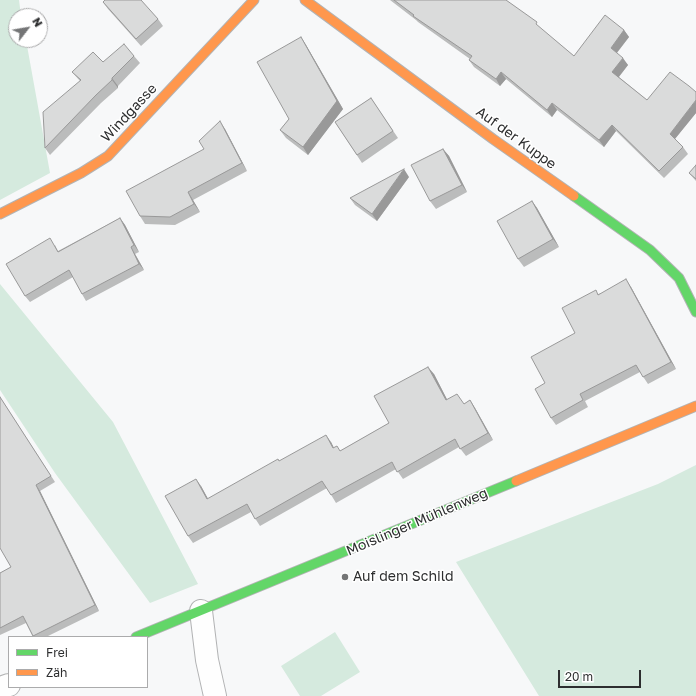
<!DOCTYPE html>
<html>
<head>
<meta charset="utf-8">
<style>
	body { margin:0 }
	#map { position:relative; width:696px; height:696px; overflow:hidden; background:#f7f8f9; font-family:"Golos Text",sans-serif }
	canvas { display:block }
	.legend { position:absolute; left:8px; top:636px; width:140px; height:52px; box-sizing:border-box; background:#fff; border:1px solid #ababac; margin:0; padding:5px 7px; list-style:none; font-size:12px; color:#2d2e2f }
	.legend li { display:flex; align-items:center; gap:8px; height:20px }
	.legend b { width:20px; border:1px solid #ababac }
	.north { position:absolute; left:8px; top:8px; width:40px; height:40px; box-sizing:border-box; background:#fff; border:1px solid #ababac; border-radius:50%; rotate:59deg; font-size:11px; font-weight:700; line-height:16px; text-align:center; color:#2d2e2f }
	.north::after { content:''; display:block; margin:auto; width:14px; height:18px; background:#747576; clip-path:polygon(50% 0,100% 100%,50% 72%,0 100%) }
	.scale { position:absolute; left:558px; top:670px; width:83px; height:18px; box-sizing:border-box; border:2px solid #2d2e2f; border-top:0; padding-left:5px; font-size:12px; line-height:14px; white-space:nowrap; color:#2d2e2f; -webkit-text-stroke:3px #fff; paint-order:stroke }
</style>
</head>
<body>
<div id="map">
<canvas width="696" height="696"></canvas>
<ul class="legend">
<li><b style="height:5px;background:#63d668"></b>Frei</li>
<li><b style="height:5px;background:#ff974d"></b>Zäh</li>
</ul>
<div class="north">N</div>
<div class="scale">20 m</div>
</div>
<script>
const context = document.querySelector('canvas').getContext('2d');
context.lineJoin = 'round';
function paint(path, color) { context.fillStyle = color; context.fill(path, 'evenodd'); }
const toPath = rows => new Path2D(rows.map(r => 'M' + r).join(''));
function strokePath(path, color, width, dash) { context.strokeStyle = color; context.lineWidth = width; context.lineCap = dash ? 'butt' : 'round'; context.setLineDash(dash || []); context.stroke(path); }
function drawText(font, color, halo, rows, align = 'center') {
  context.font = font + ' "Golos Text",sans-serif'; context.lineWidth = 3; context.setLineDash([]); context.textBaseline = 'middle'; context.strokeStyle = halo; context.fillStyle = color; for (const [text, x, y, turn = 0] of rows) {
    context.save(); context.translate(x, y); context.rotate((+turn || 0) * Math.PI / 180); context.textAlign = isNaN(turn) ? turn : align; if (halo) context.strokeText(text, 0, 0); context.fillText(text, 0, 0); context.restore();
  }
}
const green = toPath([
	[0,0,19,0,21,16,16,16,16,40,26,40,50,173,0,200],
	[0,284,113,422,198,584,150,603,55,473,0,390],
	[696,465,696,696,539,696,456,562,658,484],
	[335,632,360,672,321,696,300,696,281,666]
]);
const street = toPath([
	[201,611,207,660,215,696],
	[0,688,9,685]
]);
const fast = toPath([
	[574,196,650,250,679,278,696,312],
	[136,637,516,481]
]);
const slow = toPath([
	[305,0,493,139,574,196],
	[0,214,81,173,108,156,254,0],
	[516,481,696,406]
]);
const wall = toPath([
	[390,0,506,0,574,56,624,30,629,37,617,53,628,65,619,77,647,100,696,113,675,139,683,147,688,154,664,178,616,131,604,147,557,110,552,117,506,79,500,86,474,67,469,60,470,59,418,22,416,20],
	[103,2,158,19,163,26,141,46,108,9],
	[301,37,306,45,343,109,308,155,286,138,280,130,289,119],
	[134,56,140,63,118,86,118,88,101,103,50,155,45,148,80,81,72,72,103,62],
	[371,98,398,138,362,163,335,122],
	[225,129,247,171,193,200,200,212,175,225,145,224,140,216,204,149],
	[443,149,449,156,467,192,436,209,430,201],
	[696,165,696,181,689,173],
	[409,177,377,221,355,205,350,198],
	[532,201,537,208,559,247,524,267,518,259],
	[120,218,125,225,139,252,135,254,144,270,86,301,82,294,73,277,30,302,25,296,55,245,58,251],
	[631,287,676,369,648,384,640,372,585,401,588,407,556,425,551,418,545,383,598,294],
	[434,374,447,400,464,404,470,400,475,408,493,440,466,456,459,447,403,479,396,469,336,503,327,488,260,526,251,512,193,543,188,536,201,486,208,499,279,461,331,442,334,448,340,451,389,423],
	[0,397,55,482,40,491,99,611,46,637,33,637,26,623,0,635,0,573,11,567]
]);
const shadedWall = toPath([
	[624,30,629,37,615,55,611,48],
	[301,37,306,45,343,109,308,155,303,147],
	[623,58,628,65,617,79,612,72],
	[501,72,506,79,500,86,496,79],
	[112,78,118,86,118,88,112,80],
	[696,100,696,113,674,140,670,134],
	[552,103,557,110,552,117,547,110],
	[220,121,225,129,247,171,242,163],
	[612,125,616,131,604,147,599,140],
	[443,149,449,156,467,192,462,185],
	[404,169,409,177,377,221,372,214],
	[188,192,193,200,200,212,194,204],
	[532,201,537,208,559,247,553,239],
	[120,218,125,225,139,252,134,245],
	[131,247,135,254,144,270,139,264],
	[626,279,631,287,676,369,671,362],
	[428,367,434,374,451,407,446,400],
	[470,400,475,408,493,440,488,433],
	[326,435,331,442,338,456,333,448],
	[196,479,201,486,212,506,207,499],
	[36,485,40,491,99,611,95,605]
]);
const building = toPath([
	[105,0,141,0,158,19,136,39,103,2,105,0],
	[394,0,506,0,537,22,536,24,574,56,605,15,624,30,611,48,623,58,612,72,647,100,670,72,689,86,696,92,696,100,670,134,683,147,659,171,612,125,599,140,552,103,547,110,501,72,496,79,469,60,472,56,413,16,414,15,394,0],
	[301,37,337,101,303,147,280,130,289,119,257,62,301,37],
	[124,44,134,56,112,78,112,80,96,95,45,148,43,112,81,80,72,72,93,52,103,62,124,44],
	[371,98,393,131,357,155,335,122,371,98],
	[220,121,242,163,188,192,194,204,170,217,140,216,126,191,204,149,199,141,220,121],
	[443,149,462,185,430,201,411,165,443,149],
	[696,165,696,179,689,173,696,165],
	[404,169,372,214,350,198,404,169],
	[532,201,553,239,518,259,497,221,532,201],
	[120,218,134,245,131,247,139,264,82,294,69,270,25,296,6,264,50,238,58,252,120,218],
	[626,279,671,362,643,377,636,365,580,394,583,400,551,418,535,389,545,383,531,357,575,333,562,308,596,290,598,295,626,279],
	[428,367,446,400,457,394,464,404,470,400,488,433,460,449,455,439,397,472,392,462,331,495,322,481,255,519,247,504,188,536,165,496,196,479,207,499,278,459,279,461,326,435,333,448,337,446,340,451,389,423,374,396,428,367],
	[0,397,51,476,36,485,95,605,33,636,23,616,0,628,0,573,11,567,0,548,0,397]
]);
const markers = [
	[345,577,4,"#747576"]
];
const streetNames = [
	["Windgasse",129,113,-47],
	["Auf der Kuppe",516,138,36],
	["Moislinger Mühlenweg",417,522,-23]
];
const poiNames = [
	["Auf dem Schild",353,577]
];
paint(green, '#d5eade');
strokePath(street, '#b2b3b4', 24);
strokePath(fast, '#b2b3b4', 11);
strokePath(slow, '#b2b3b4', 11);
strokePath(street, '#fefefe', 22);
strokePath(fast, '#63d668', 9);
strokePath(slow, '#ff974d', 9);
paint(wall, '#bbbcbc');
paint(shadedWall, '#999');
paint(building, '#dadbdb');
strokePath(building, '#999', 1);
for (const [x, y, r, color] of markers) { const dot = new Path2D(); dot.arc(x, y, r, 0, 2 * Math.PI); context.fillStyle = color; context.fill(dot); strokePath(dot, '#fff', 1.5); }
drawText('14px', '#2d2e2f', '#fff', streetNames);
drawText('14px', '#2d2e2f', '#fff', poiNames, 'left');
</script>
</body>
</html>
